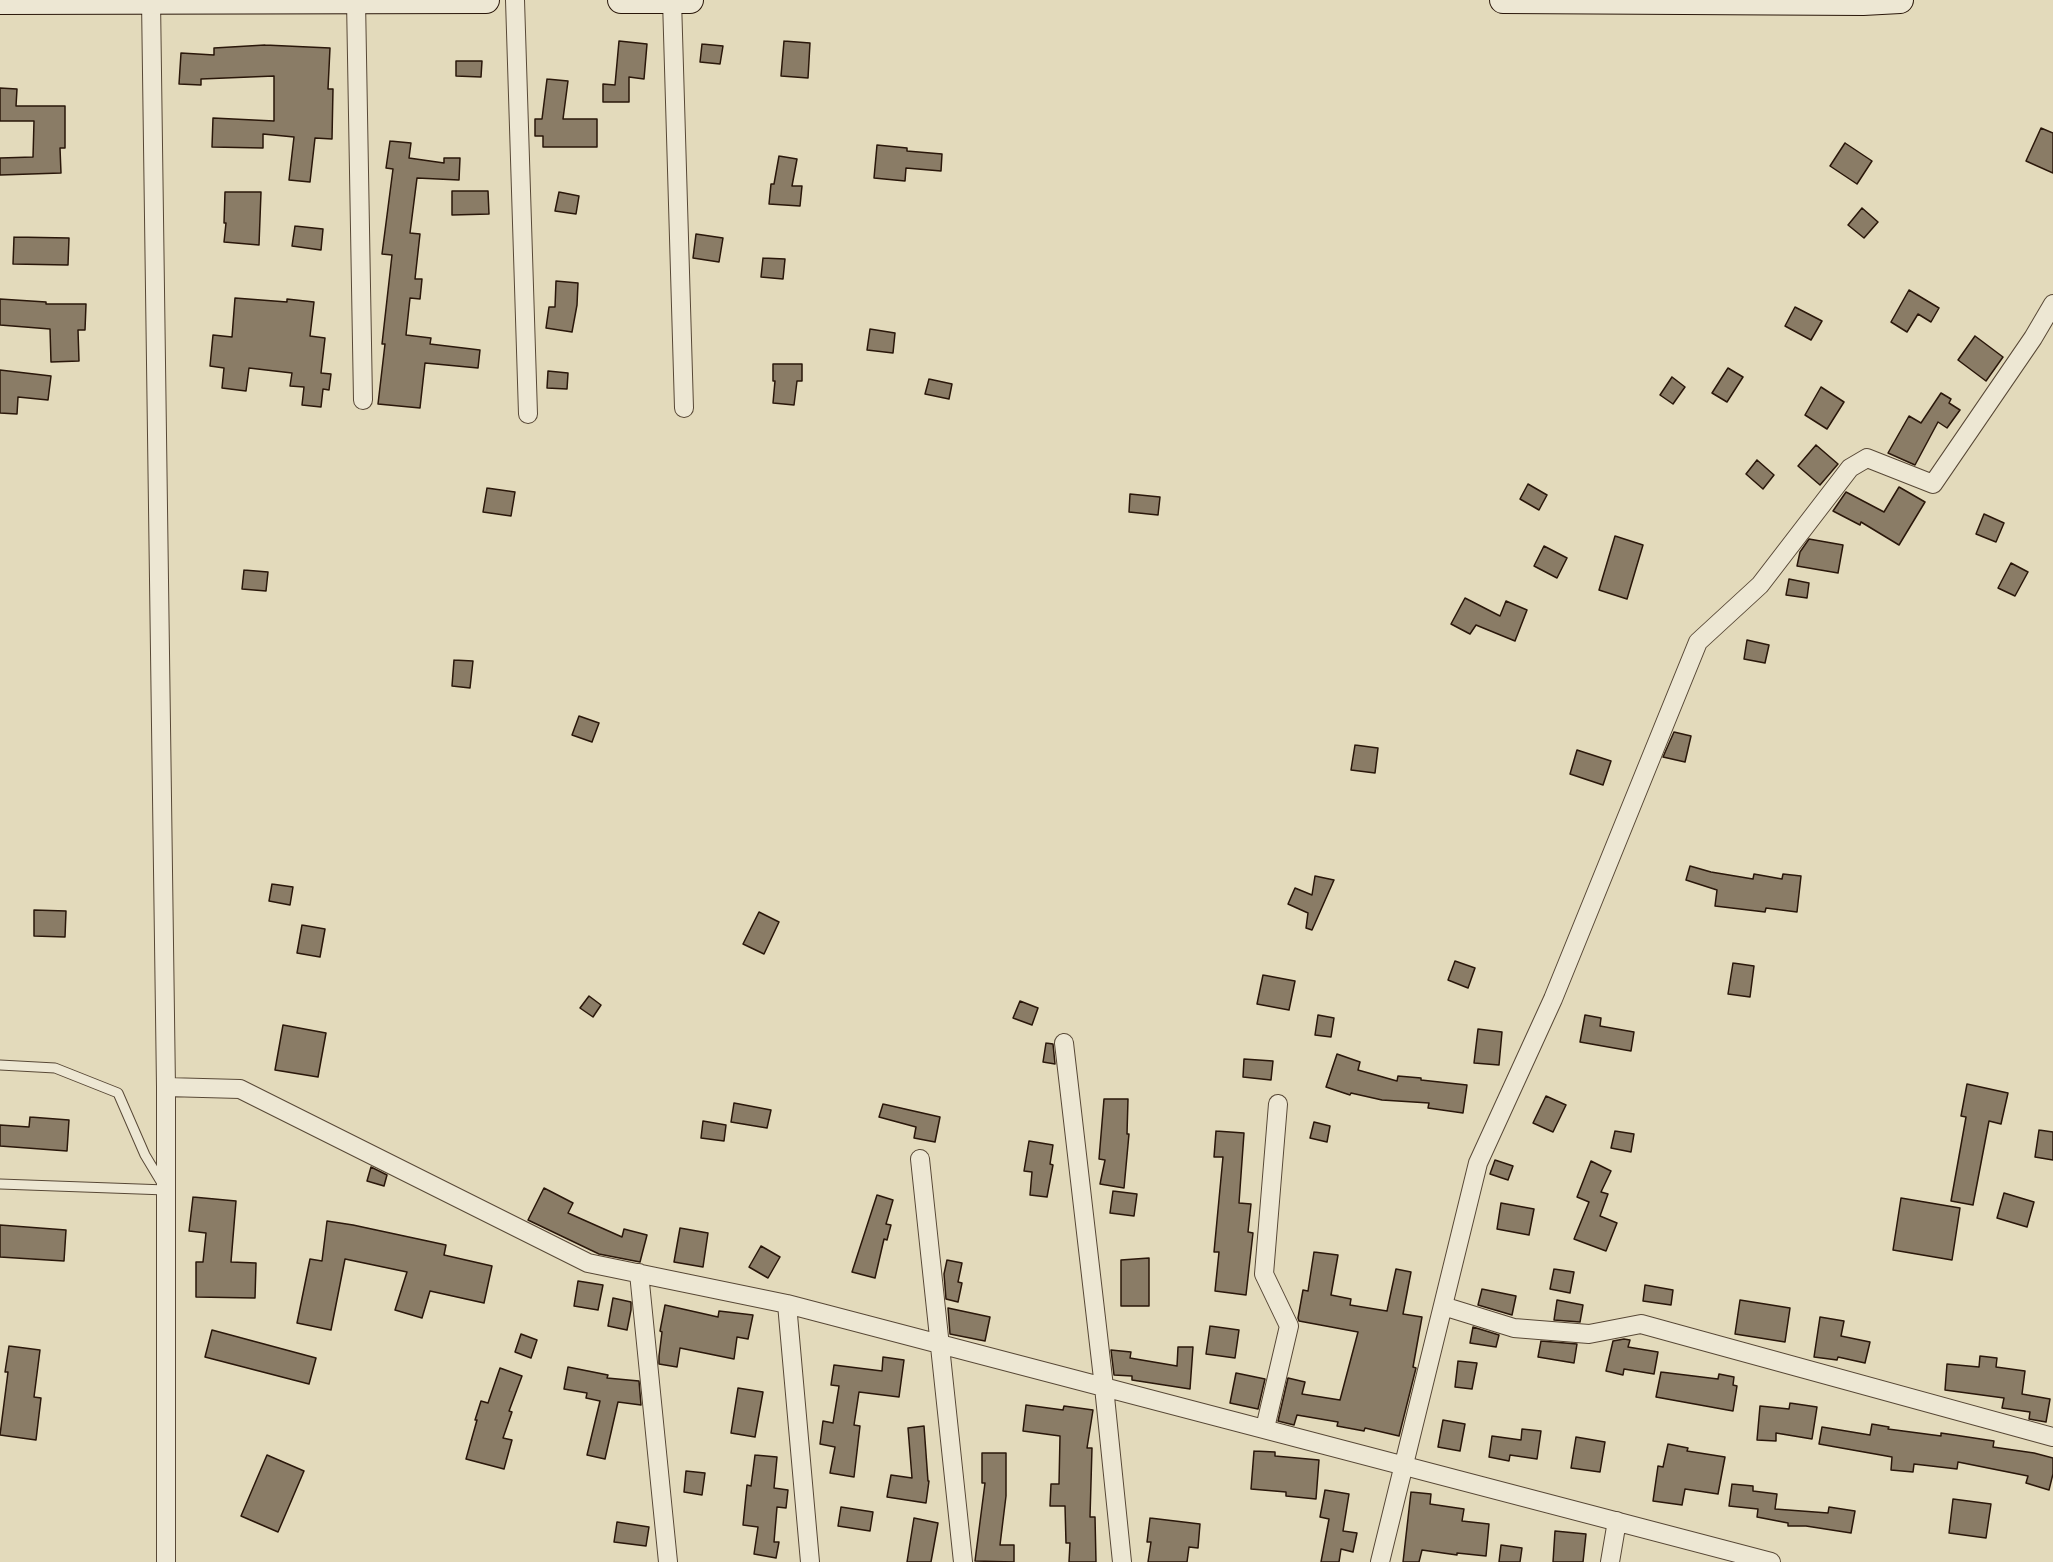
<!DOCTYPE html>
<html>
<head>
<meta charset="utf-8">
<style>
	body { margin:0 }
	canvas { display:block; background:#e3dabb }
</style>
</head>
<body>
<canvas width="2053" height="1562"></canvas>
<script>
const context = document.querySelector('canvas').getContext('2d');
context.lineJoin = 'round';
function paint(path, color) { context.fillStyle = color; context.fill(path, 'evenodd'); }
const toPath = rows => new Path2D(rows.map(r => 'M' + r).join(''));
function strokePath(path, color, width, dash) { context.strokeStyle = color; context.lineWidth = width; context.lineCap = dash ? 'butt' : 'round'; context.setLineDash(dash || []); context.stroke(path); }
const building = toPath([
	[619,41,647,44,644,79,629,77,629,102,603,102,603,84,615,85,619,41],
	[784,41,810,43,808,78,781,76,784,41],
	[702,44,723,46,720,64,700,62,702,44],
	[265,45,330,48,328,89,333,89,332,139,315,138,310,182,289,180,294,137,263,134,263,148,212,147,213,118,274,121,274,76,201,79,201,85,179,84,181,53,214,55,214,48,265,45],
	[456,61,482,61,481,77,456,76,456,61],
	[547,79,568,81,563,119,597,119,597,147,543,147,543,136,535,136,535,119,542,119,547,79],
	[0,88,17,89,16,106,65,106,65,148,60,148,61,173,0,175,0,158,33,157,34,121,0,121,0,88],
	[2041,128,2053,133,2053,173,2026,161,2041,128],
	[390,141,411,143,409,158,444,163,444,158,460,158,459,180,417,178,410,233,420,234,415,279,422,279,420,299,410,298,406,335,431,338,430,344,480,350,478,368,425,363,420,408,378,404,385,344,382,344,392,255,382,254,393,169,386,168,390,141],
	[1845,143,1872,161,1857,184,1830,166,1845,143],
	[877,145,907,148,907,151,942,154,941,171,906,168,905,181,874,178,877,145],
	[779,156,797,159,792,186,802,186,800,206,769,204,771,184,774,184,779,156],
	[452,191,488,191,489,214,452,215,452,191],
	[225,192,261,192,259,245,224,242,226,223,224,223,225,192],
	[559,192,579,196,576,214,555,211,559,192],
	[1862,208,1878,222,1864,238,1848,225,1862,208],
	[295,226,323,229,321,250,292,246,295,226],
	[696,234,723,238,719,262,693,258,696,234],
	[14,237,69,238,68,265,13,264,14,237],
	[763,258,785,259,783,279,761,277,763,258],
	[556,281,578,283,577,305,572,332,546,328,549,307,555,307,556,281],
	[1909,290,1939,308,1931,322,1918,314,1907,332,1891,322,1909,290],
	[235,298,287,302,287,299,314,302,310,336,325,338,321,373,331,374,329,390,323,389,321,407,302,405,304,387,290,386,292,373,249,368,246,391,222,388,224,368,210,366,213,335,232,337,235,298],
	[0,299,46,302,46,304,86,304,85,330,78,330,79,361,51,362,50,329,0,325,0,299],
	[1795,307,1822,321,1811,340,1785,326,1795,307],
	[870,329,895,333,893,353,867,350,870,329],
	[1975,336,2003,357,1986,381,1958,360,1975,336],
	[773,364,802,364,802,381,797,381,794,405,773,403,775,381,773,381,773,364],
	[1728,368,1743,377,1727,402,1712,393,1728,368],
	[0,370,51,376,48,400,18,397,17,414,0,413,0,370],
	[548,371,568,373,567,389,547,388,548,371],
	[1672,377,1685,387,1673,404,1660,395,1672,377],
	[929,379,952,384,949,399,925,394,929,379],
	[1821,387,1844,402,1827,429,1805,415,1821,387],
	[1941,393,1951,399,1949,403,1960,410,1947,428,1938,422,1915,465,1888,453,1909,416,1921,423,1941,393],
	[1816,445,1838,464,1820,485,1798,466,1816,445],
	[1757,460,1774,475,1763,489,1746,474,1757,460],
	[1528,484,1547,495,1539,510,1520,499,1528,484],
	[1899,487,1925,502,1899,545,1861,522,1860,525,1833,511,1846,492,1884,512,1899,487],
	[487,488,515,492,511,516,483,512,487,488],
	[1130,494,1160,497,1158,515,1129,512,1130,494],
	[1984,514,2004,523,1996,542,1976,534,1984,514],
	[1615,536,1643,545,1627,599,1599,590,1615,536],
	[1809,539,1843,545,1838,573,1797,566,1800,552,1809,539],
	[1544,546,1567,558,1557,578,1534,566,1544,546],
	[2011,563,2028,572,2015,596,1998,588,2011,563],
	[244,570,268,572,266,591,242,589,244,570],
	[1789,579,1809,583,1807,598,1786,595,1789,579],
	[1465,598,1500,616,1506,601,1527,610,1515,641,1476,625,1470,634,1451,624,1465,598],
	[1747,640,1769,645,1765,663,1744,659,1747,640],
	[454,660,473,661,470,688,452,686,454,660],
	[579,716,599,723,592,742,572,735,579,716],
	[1674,732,1691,736,1685,762,1663,757,1674,732],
	[1355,745,1378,748,1375,773,1351,770,1355,745],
	[1577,750,1611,761,1603,785,1570,774,1577,750],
	[1690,866,1711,872,1753,879,1754,874,1782,879,1783,874,1801,876,1797,912,1766,908,1765,912,1715,906,1717,890,1686,880,1690,866],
	[1315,876,1334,880,1312,930,1306,928,1308,913,1288,904,1295,888,1312,895,1315,876],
	[272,884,293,887,290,905,269,901,272,884],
	[34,910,66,911,65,937,34,936,34,910],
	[759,912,779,922,764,954,743,944,759,912],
	[302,925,325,929,320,957,297,953,302,925],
	[1455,961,1475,968,1468,988,1448,980,1455,961],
	[1733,963,1754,966,1750,997,1728,994,1733,963],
	[1263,975,1295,981,1289,1010,1257,1004,1263,975],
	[589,996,601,1005,593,1017,580,1008,589,996],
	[1020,1001,1038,1008,1032,1025,1013,1018,1020,1001],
	[1318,1015,1334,1018,1331,1037,1315,1035,1318,1015],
	[1585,1015,1601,1018,1600,1026,1634,1032,1631,1051,1580,1042,1585,1015],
	[283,1025,326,1033,318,1077,275,1070,283,1025],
	[1478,1029,1502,1032,1499,1065,1474,1063,1478,1029],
	[1046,1043,1053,1044,1055,1064,1043,1062,1046,1043],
	[1337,1054,1360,1062,1358,1070,1397,1081,1398,1076,1421,1078,1421,1080,1467,1085,1463,1113,1428,1108,1429,1103,1382,1100,1351,1093,1350,1095,1326,1087,1337,1054],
	[1244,1059,1273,1061,1271,1080,1243,1077,1244,1059],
	[1967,1084,2008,1093,2001,1124,1989,1121,1973,1205,1951,1201,1966,1117,1961,1116,1967,1084],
	[1546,1096,1566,1105,1553,1132,1533,1123,1546,1096],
	[1104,1099,1128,1099,1127,1134,1129,1134,1124,1188,1100,1184,1105,1160,1099,1159,1104,1099],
	[734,1103,771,1110,767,1128,731,1122,734,1103],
	[883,1104,940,1117,935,1142,914,1138,916,1127,879,1117,883,1104],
	[30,1117,69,1120,67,1151,0,1146,0,1125,29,1127,30,1117],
	[703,1121,726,1125,724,1141,701,1138,703,1121],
	[1314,1122,1330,1126,1327,1142,1310,1138,1314,1122],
	[2039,1130,2053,1132,2053,1160,2035,1157,2039,1130],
	[1216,1131,1244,1133,1239,1203,1251,1204,1248,1232,1253,1233,1246,1295,1215,1291,1219,1252,1214,1252,1223,1157,1214,1157,1216,1131],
	[1615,1131,1634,1134,1631,1152,1611,1148,1615,1131],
	[1029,1141,1053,1145,1050,1164,1053,1165,1047,1197,1030,1195,1032,1172,1024,1171,1029,1141],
	[1495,1160,1513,1166,1508,1180,1490,1174,1495,1160],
	[1591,1161,1611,1171,1601,1192,1608,1194,1600,1216,1617,1223,1606,1251,1574,1239,1589,1202,1577,1197,1591,1161],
	[371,1167,387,1175,384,1186,367,1181,371,1167],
	[544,1188,573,1203,568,1213,622,1237,624,1229,647,1235,640,1262,599,1254,528,1220,544,1188],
	[1113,1191,1137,1194,1134,1216,1110,1213,1113,1191],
	[2004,1193,2034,1202,2027,1227,1997,1218,2004,1193],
	[877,1195,893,1200,886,1224,891,1225,887,1240,884,1239,875,1278,852,1272,877,1195],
	[193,1197,236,1201,231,1262,256,1263,255,1298,196,1297,196,1262,203,1262,206,1233,189,1231,193,1197],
	[1901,1198,1960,1208,1952,1260,1893,1250,1901,1198],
	[1501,1203,1534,1209,1529,1235,1497,1229,1501,1203],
	[327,1221,353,1225,446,1245,444,1255,492,1266,484,1303,430,1291,422,1318,395,1310,407,1272,345,1259,331,1330,297,1323,310,1259,322,1261,327,1221],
	[0,1225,66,1230,64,1261,0,1257,0,1225],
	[680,1228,708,1233,703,1267,674,1262,680,1228],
	[761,1246,780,1257,768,1278,749,1267,761,1246],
	[1314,1252,1338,1255,1331,1295,1351,1299,1350,1305,1387,1311,1396,1269,1411,1272,1403,1314,1422,1317,1413,1367,1416,1368,1399,1436,1365,1428,1364,1431,1337,1426,1338,1422,1297,1415,1294,1425,1278,1421,1288,1378,1305,1382,1302,1394,1340,1400,1358,1332,1299,1321,1298,1318,1303,1290,1308,1291,1314,1252],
	[1149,1258,1149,1306,1121,1306,1121,1260,1149,1258],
	[947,1260,962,1263,958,1282,962,1283,958,1302,946,1299,944,1274,947,1260],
	[1554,1269,1574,1272,1570,1293,1550,1289,1554,1269],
	[578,1281,603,1285,598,1310,574,1306,578,1281],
	[1645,1285,1673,1290,1671,1305,1643,1301,1645,1285],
	[1482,1289,1516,1296,1512,1315,1478,1305,1482,1289],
	[613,1298,631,1302,631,1310,627,1330,608,1326,613,1298],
	[1557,1300,1583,1305,1580,1322,1554,1320,1557,1300],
	[1740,1300,1790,1308,1785,1342,1735,1334,1740,1300],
	[665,1305,718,1317,719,1311,753,1315,748,1339,737,1337,734,1359,680,1348,677,1367,659,1364,659,1356,662,1332,660,1331,665,1305],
	[948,1308,990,1317,985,1341,950,1334,948,1308],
	[1820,1317,1844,1321,1841,1336,1870,1342,1865,1363,1838,1357,1837,1360,1814,1357,1820,1317],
	[1210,1326,1239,1330,1235,1358,1206,1354,1210,1326],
	[1473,1327,1499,1335,1496,1347,1470,1343,1473,1327],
	[212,1330,316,1358,309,1384,205,1357,212,1330],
	[521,1334,537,1340,531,1358,515,1352,521,1334],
	[1624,1339,1630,1340,1628,1347,1658,1352,1654,1374,1624,1369,1623,1375,1606,1371,1613,1341,1624,1339],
	[1541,1341,1577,1344,1574,1363,1538,1357,1541,1341],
	[9,1346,40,1350,34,1397,41,1398,36,1440,0,1435,8,1372,5,1372,9,1346],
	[1178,1347,1193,1347,1190,1389,1132,1380,1132,1376,1114,1375,1111,1350,1131,1352,1130,1358,1177,1366,1178,1347],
	[1980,1356,1997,1358,1996,1367,2025,1371,2022,1394,2050,1399,2046,1422,2029,1419,2030,1412,2002,1408,2004,1398,1945,1390,1947,1364,1979,1367,1980,1356],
	[883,1357,904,1360,899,1397,859,1392,854,1425,860,1426,854,1477,830,1473,835,1447,820,1444,823,1421,833,1423,839,1386,831,1385,834,1365,882,1371,883,1357],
	[1458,1361,1477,1363,1472,1389,1455,1387,1458,1361],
	[568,1367,608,1375,607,1378,639,1381,641,1405,618,1402,605,1459,587,1455,600,1401,586,1398,587,1393,564,1389,568,1367],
	[500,1368,522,1376,509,1411,512,1412,503,1438,512,1440,504,1469,466,1459,477,1420,475,1420,481,1401,488,1403,500,1368],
	[1661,1372,1718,1379,1719,1374,1734,1377,1733,1385,1737,1386,1733,1411,1656,1397,1661,1372],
	[1236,1373,1265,1379,1258,1409,1230,1403,1236,1373],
	[738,1388,763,1392,755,1437,731,1433,738,1388],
	[1790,1403,1817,1407,1812,1439,1776,1433,1776,1441,1757,1440,1760,1406,1789,1409,1790,1403],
	[1026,1405,1063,1410,1064,1406,1093,1410,1087,1448,1092,1448,1090,1517,1095,1517,1096,1562,1069,1562,1070,1543,1066,1543,1065,1506,1050,1506,1051,1484,1059,1484,1060,1436,1023,1431,1026,1405],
	[1443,1420,1465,1424,1460,1451,1438,1447,1443,1420],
	[1872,1424,1889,1427,1888,1429,1941,1436,1941,1433,1994,1441,1993,1447,2034,1453,2053,1458,2053,1474,2049,1490,2026,1483,2028,1476,1958,1462,1957,1469,1914,1464,1913,1472,1891,1470,1892,1457,1819,1444,1822,1427,1870,1435,1872,1424],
	[924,1426,928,1481,929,1481,926,1503,887,1497,891,1475,912,1478,908,1428,924,1426],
	[1522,1429,1541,1431,1537,1459,1510,1455,1509,1461,1489,1457,1492,1436,1521,1440,1522,1429],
	[1576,1437,1605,1442,1600,1472,1571,1468,1576,1437],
	[1668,1444,1688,1448,1687,1451,1725,1457,1718,1494,1685,1489,1682,1505,1653,1501,1658,1466,1663,1467,1668,1444],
	[1254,1451,1275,1452,1275,1456,1319,1460,1316,1499,1286,1496,1286,1492,1251,1489,1254,1451],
	[982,1453,1006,1453,1006,1496,1000,1545,1014,1545,1014,1562,975,1561,985,1483,982,1483,982,1453],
	[267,1455,304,1471,278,1532,241,1516,267,1455],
	[755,1455,777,1457,774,1488,788,1490,786,1508,777,1507,774,1542,779,1542,776,1558,754,1554,758,1527,743,1525,747,1485,751,1486,755,1455],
	[686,1471,705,1473,702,1495,684,1492,686,1471],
	[1732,1484,1753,1486,1753,1491,1777,1494,1775,1509,1828,1513,1829,1507,1855,1511,1851,1533,1806,1526,1788,1526,1788,1523,1757,1517,1758,1509,1729,1506,1732,1484],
	[1325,1490,1349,1494,1343,1531,1357,1533,1353,1552,1341,1549,1339,1562,1321,1562,1329,1519,1320,1517,1325,1490],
	[1411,1492,1431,1494,1430,1504,1464,1509,1462,1521,1489,1524,1486,1556,1457,1553,1457,1555,1422,1550,1419,1562,1403,1562,1411,1492],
	[1953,1499,1991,1504,1986,1538,1949,1533,1953,1499],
	[841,1507,873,1512,870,1531,838,1526,841,1507],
	[914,1518,938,1523,931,1562,907,1562,914,1518],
	[1150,1518,1200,1524,1198,1548,1189,1547,1187,1562,1148,1562,1151,1542,1147,1542,1150,1518],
	[617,1522,649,1527,646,1546,614,1542,617,1522],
	[1555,1531,1586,1534,1583,1562,1553,1562,1555,1531],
	[1501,1545,1522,1548,1520,1562,1499,1562,1501,1545]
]);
const lane = toPath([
	[0,1065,55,1068,118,1093,145,1155,163,1185],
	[0,1184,166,1190]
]);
const street = toPath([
	[151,0,166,1087,166,1562],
	[356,0,363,400],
	[515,0,528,414],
	[672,0,684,408],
	[1064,1043,1104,1387,1122,1562],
	[166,1087,240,1089,588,1263,787,1304,1771,1562],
	[920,1159,963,1562],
	[639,1273,668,1562],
	[787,1304,810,1562],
	[1443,1306,1514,1328,1589,1334,1641,1324,2053,1437],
	[1265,1428,1289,1326,1264,1274,1278,1104],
	[1380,1562,1478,1163,1553,999,1698,642,1760,585,1850,468,1867,458,1933,484,2033,338,2053,304],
	[1610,1562,1617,1521]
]);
const secondary = toPath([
	[621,0,690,0],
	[1503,0,1863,2,1900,0],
	[0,1,486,0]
]);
paint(building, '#8a7c66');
strokePath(building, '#2a170a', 1.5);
strokePath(lane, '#584836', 11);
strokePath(street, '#584836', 20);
strokePath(secondary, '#2a170a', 28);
strokePath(lane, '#ede7d3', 9);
strokePath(street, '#ede7d3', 18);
strokePath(secondary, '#ede7d3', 26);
</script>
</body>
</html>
